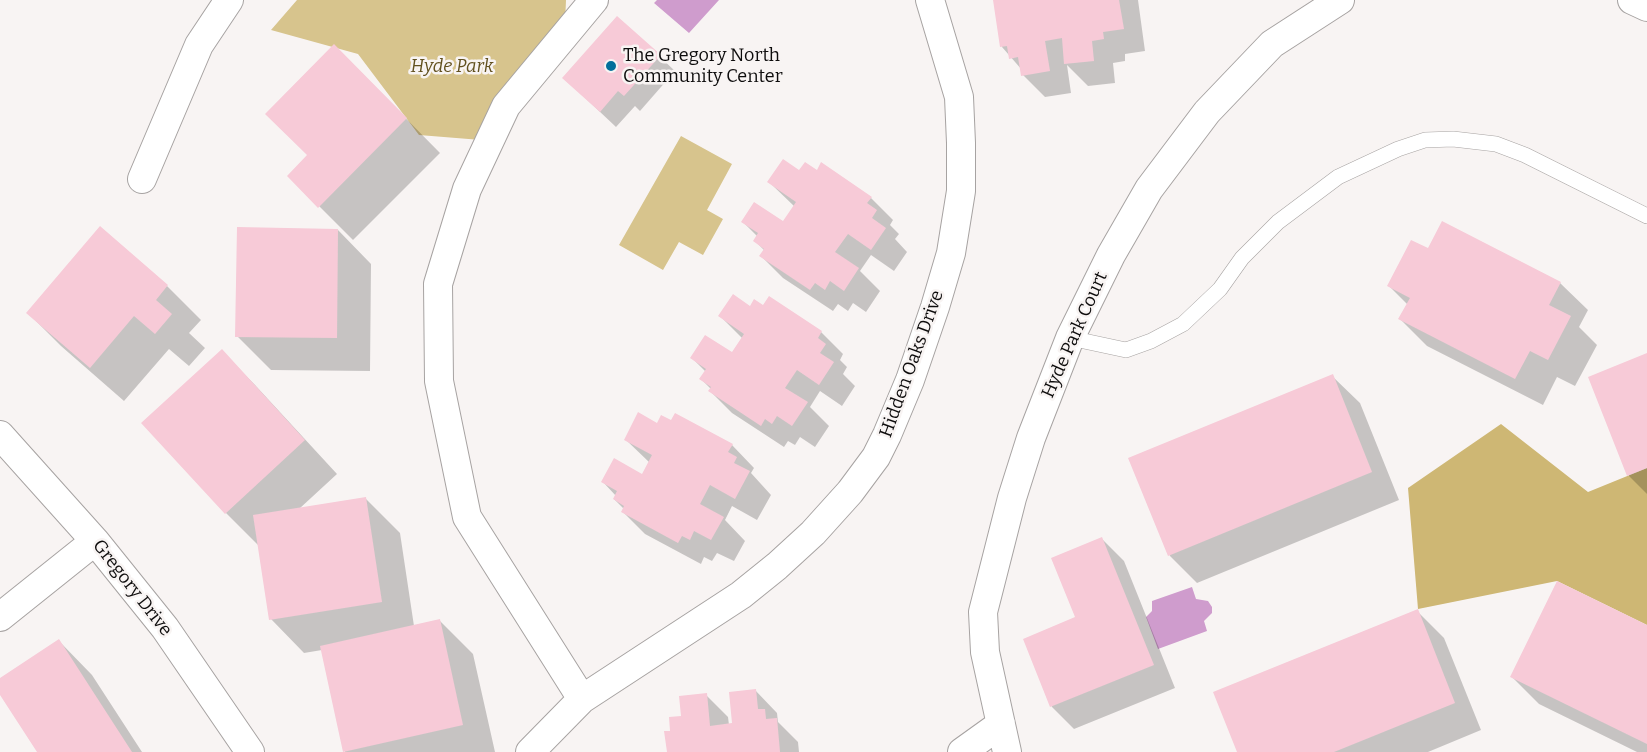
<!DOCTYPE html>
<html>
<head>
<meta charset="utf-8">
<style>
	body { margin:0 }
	canvas { display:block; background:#f8f4f3 }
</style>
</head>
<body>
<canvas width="1647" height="752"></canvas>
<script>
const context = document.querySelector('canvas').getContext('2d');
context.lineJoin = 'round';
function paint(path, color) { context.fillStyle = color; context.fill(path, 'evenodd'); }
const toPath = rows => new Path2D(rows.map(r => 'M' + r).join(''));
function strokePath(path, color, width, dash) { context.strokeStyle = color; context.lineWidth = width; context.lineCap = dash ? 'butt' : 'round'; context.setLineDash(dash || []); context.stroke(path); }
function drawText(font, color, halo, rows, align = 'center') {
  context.font = font + ' Bitter,serif'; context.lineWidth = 5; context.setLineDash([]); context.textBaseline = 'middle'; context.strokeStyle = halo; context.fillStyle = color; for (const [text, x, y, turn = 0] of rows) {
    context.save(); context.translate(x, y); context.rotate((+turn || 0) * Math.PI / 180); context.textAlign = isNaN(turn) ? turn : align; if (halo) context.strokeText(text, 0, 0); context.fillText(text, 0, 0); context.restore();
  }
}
const green = toPath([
	[297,0,566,0,565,24,481,140,419,135,358,54,271,30],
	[681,136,732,164,707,210,723,219,703,255,679,242,663,270,619,245]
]);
const forest = toPath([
	[1501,424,1588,492,1647,468,1647,625,1557,581,1418,609,1408,488]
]);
const water = toPath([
	[657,0,719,0,689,33,654,3],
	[1192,587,1196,599,1208,601,1212,607,1212,613,1204,621,1207,631,1158,649,1146,617,1152,611,1152,601]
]);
const shadow = toPath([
	[995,0,1138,0,1145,51,1125,54,1125,61,1113,63,1115,83,1088,86,1067,65,1071,93,1045,97,1023,75,1022,70,1002,47],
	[659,56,675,71,640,111,635,106,616,127,564,78],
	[368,80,440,153,353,240,289,176,309,156],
	[800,172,871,198,893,220,890,225,899,234,895,239,907,252,894,271,871,255,860,271,880,291,866,312,853,303,848,311,838,304,833,311,783,278,761,256,765,251,755,241,758,237,743,222,783,223,795,207,769,182],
	[100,228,167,286,201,320,189,333,205,348,189,366,169,349,124,401,61,346,28,313],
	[338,230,371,264,370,371,271,370,237,336],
	[1428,250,1560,283,1588,310,1579,327,1597,345,1575,386,1557,377,1543,405,1427,346,1400,319,1408,305,1389,286],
	[751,308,821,332,843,354,840,360,847,367,843,374,855,386,842,406,820,391,810,407,829,426,815,447,800,437,795,445,788,441,784,447,732,413,710,391,711,389,701,379,706,372,692,358,733,355,743,339,720,316],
	[222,351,255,385,337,474,299,509,366,499,400,533,414,626,439,620,473,654,495,752,345,752,322,650,304,653,271,619,260,547,226,513],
	[1647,355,1647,494,1629,476,1590,378],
	[1332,376,1360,403,1399,500,1197,583,1170,556,1130,458],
	[658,425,732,445,754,468,751,473,771,495,757,520,732,506,725,520,745,541,734,561,717,553,712,561,704,557,701,564,645,534,623,512,624,509,614,499,616,496,603,482,643,476,650,463,625,439],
	[1102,539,1124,561,1175,688,1074,729,1052,707,1025,639,1077,618],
	[1417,611,1444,638,1481,730,1428,752,1238,752],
	[1647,627,1647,752,1637,752,1539,704,1512,677],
	[59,641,92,675,142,752,39,752,0,692,0,679],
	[755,690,777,713,778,722,798,742,799,752,668,752,672,732,683,717,706,695,728,717,729,725,734,725]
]);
const building = toPath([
	[993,0,1119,0,1124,29,1103,32,1104,39,1092,41,1094,61,1064,64,1062,38,1045,41,1050,71,1021,76,1018,57,1009,59,1007,46,1000,47],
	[617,16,661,55,624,96,618,91,600,112,562,78],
	[334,44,407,118,318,208,287,176,307,155,265,114],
	[783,159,799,170,805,162,817,170,821,162,872,197,867,203,877,210,872,218,886,228,871,250,848,234,835,252,859,268,844,291,830,281,825,290,815,283,810,290,759,256,764,249,753,241,758,233,741,222,754,202,783,221,796,202,767,182],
	[1442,221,1561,282,1549,305,1571,316,1548,360,1530,351,1515,379,1398,319,1410,298,1387,286,1411,240,1428,248],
	[100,226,168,285,156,300,172,314,155,334,134,316,90,368,26,313],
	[237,227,338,229,337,338,235,337],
	[733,294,750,306,754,299,763,305,769,296,822,331,818,338,826,344,820,353,834,362,819,385,797,370,785,388,808,402,792,426,777,416,772,424,765,419,761,426,708,391,711,387,699,379,706,369,690,358,705,335,732,352,744,334,718,316],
	[222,349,305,440,225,514,141,423],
	[1647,353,1647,468,1627,476,1588,377],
	[1333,374,1372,472,1168,556,1128,458],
	[638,412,657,423,661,415,671,420,675,413,733,444,728,452,737,457,734,463,750,471,735,499,710,485,700,504,724,517,711,540,694,531,690,540,682,536,678,543,621,512,624,506,613,499,617,491,601,482,614,458,642,474,652,455,624,440],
	[366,497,382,602,269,620,253,515],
	[1102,537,1154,665,1050,707,1023,639,1075,617,1051,558],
	[1557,581,1647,625,1647,744,1510,677],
	[1418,609,1455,703,1334,752,1237,752,1213,692],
	[440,619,463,725,343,752,320,646],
	[59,639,132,752,37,752,0,695,0,678],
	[756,689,758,709,765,709,766,719,777,718,780,752,667,752,664,731,670,731,669,717,681,716,679,696,707,693,710,726,732,723,729,692]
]);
const lane = toPath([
	[1070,338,1126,350,1151,341,1183,324,1220,289,1242,258,1278,222,1338,177,1398,149,1425,140,1453,139,1496,144,1525,155,1647,216]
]);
const street = toPath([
	[1632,0,1647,7],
	[142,179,199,45,229,0],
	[0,435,95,541,165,628,250,752],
	[0,617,95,541],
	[582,699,467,517,439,381,438,284,467,189,506,106,594,0],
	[530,752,582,699,741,595,777,566,813,533,850,492,876,457,887,435,910,380,935,307,951,253,961,191,961,143,959,97,930,0],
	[962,752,1001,724],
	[1007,752,985,652,983,612,1012,498,1031,438,1070,338,1111,255,1149,189,1207,112,1272,44,1340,0]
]);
const markers = [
	[611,66,6,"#036f9b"]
];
const poiNames = [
	["The Gregory North",623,56],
	["Community Center",623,77]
];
const parkNames = [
	["Hyde Park",452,67]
];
const streetNames = [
	["Hyde Park Court",1075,335,-66],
	["Hidden Oaks Drive",912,364,-70],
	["Gregory Drive",132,588,52]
];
paint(green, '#d7c48d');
paint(forest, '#ceb774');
paint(water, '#cf9ccd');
paint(shadow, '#0003');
paint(building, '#f7cad7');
strokePath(lane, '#a7a3a2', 16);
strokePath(street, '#a7a3a2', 30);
strokePath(lane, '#fff', 15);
strokePath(street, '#fff', 28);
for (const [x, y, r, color] of markers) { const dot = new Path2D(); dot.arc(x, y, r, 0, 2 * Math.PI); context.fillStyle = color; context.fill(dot); strokePath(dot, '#f8f4f3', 2); }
drawText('18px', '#0d0c0c', '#f8f4f3', poiNames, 'left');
drawText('italic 18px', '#62511f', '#f8f4f3', parkNames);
drawText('18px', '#0d0c0c', '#f8f4f3', streetNames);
</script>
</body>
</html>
